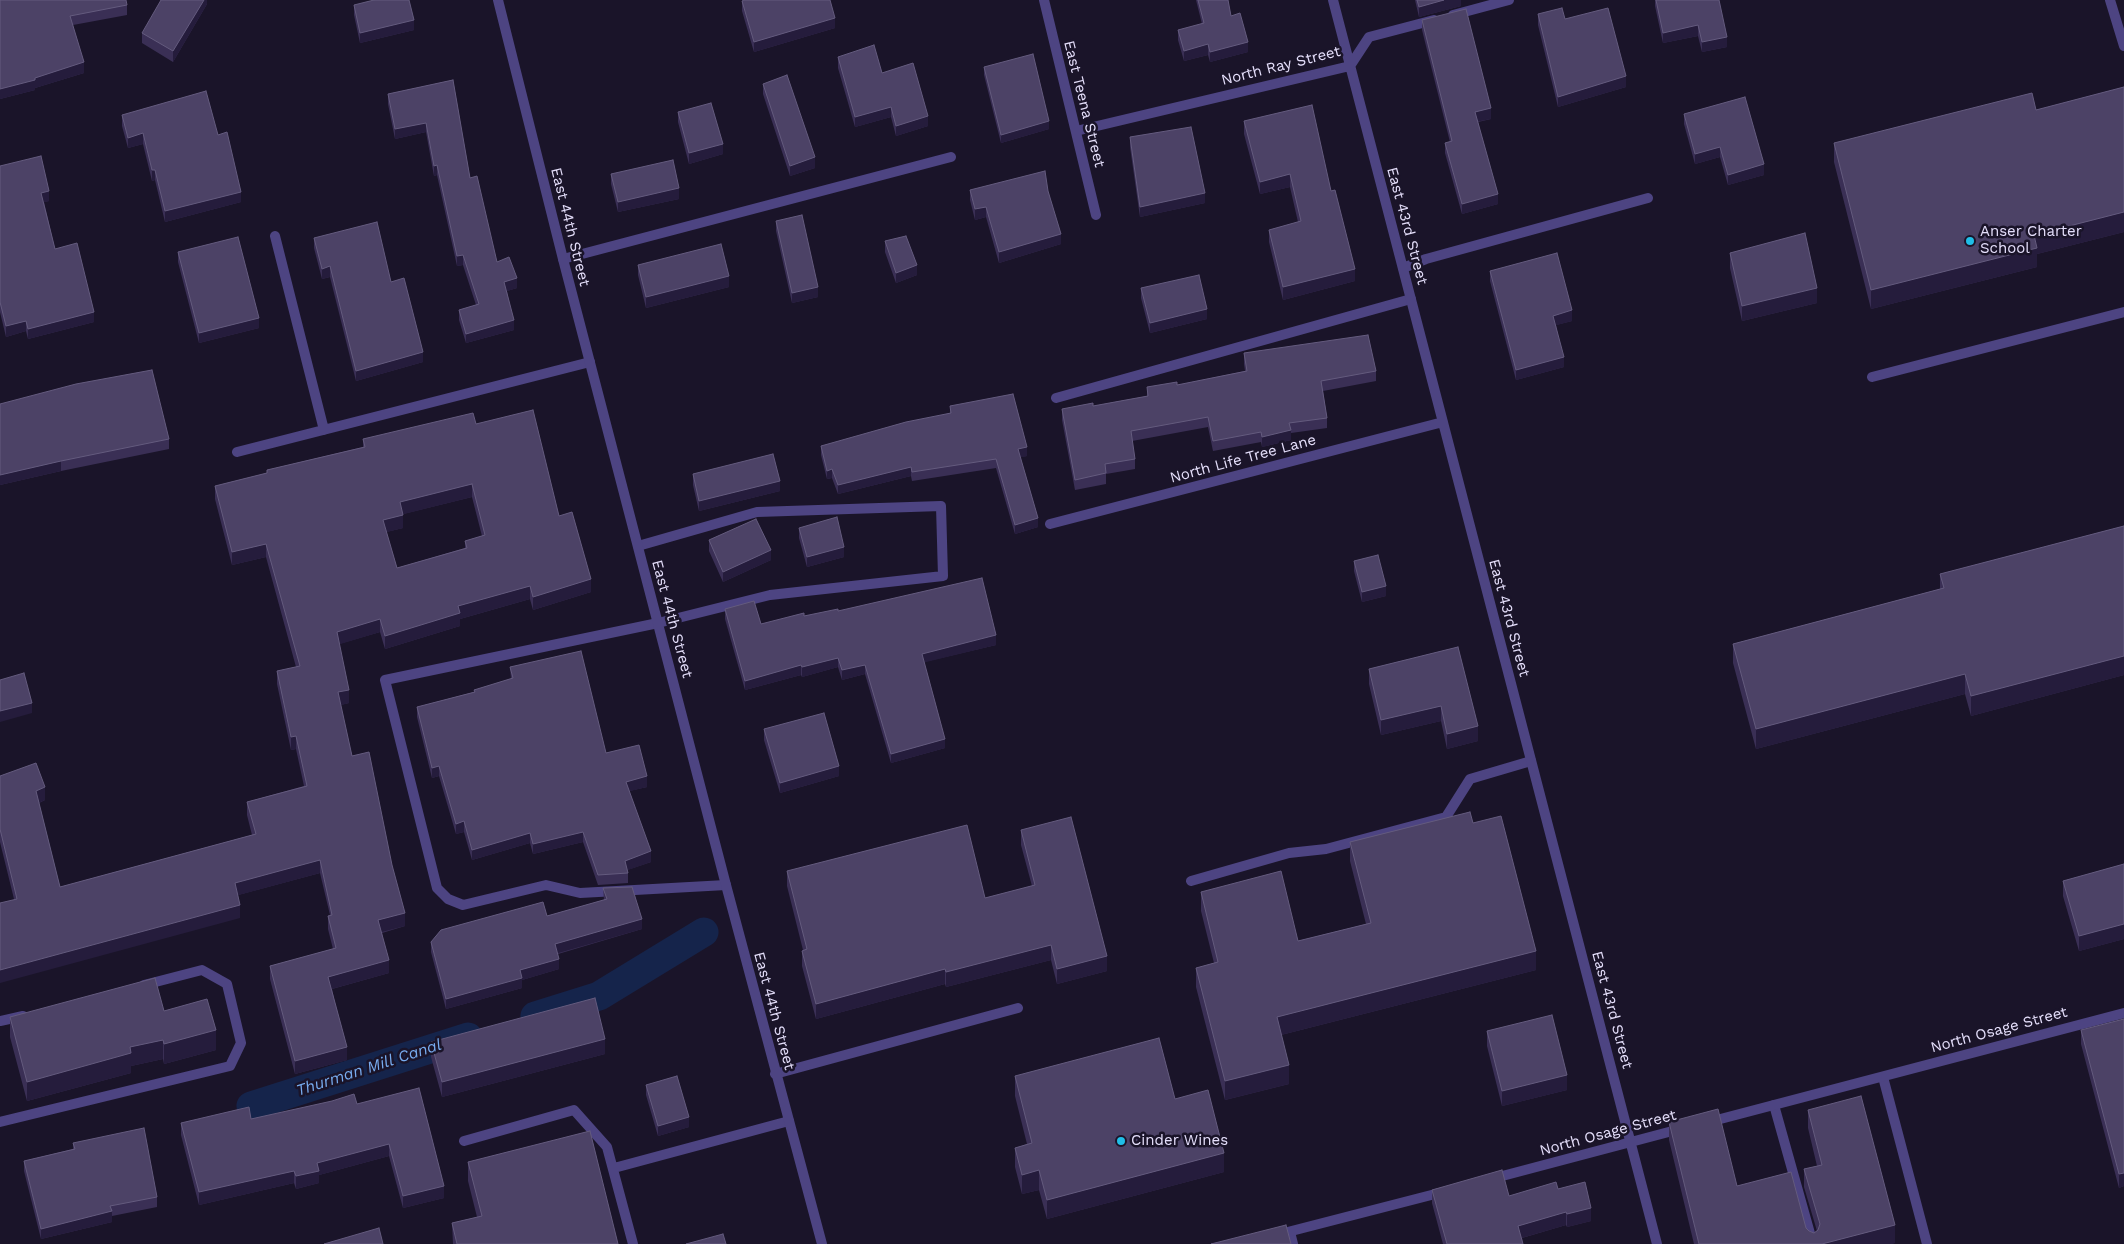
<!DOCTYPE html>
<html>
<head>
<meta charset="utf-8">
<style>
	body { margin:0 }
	canvas { display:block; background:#1a1429 }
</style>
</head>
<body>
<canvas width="2124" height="1244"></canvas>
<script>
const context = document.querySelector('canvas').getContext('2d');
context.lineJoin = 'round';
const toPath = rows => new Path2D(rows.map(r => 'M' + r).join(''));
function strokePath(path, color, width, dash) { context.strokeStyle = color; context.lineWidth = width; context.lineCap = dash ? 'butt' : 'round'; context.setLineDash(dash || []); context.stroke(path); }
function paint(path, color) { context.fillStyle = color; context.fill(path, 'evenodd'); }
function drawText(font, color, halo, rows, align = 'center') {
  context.font = font + ' "Work Sans",sans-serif'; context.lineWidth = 5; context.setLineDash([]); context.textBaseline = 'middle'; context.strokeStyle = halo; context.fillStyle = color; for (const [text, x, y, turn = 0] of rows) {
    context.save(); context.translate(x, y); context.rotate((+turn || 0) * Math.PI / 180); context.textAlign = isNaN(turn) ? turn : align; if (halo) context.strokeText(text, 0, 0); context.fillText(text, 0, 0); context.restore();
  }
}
const canal = toPath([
	[535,1016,599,996,704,932],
	[251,1106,468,1037]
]);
const service = toPath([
	[2110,0,2124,46],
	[275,236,324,430],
	[563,259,951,157],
	[1403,268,1426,259,1648,198],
	[1872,377,2124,312],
	[1056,398,1411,299],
	[237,452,590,362],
	[638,546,757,512,941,506,943,576,770,595,658,623,385,680,437,888,448,899,463,905,546,885,580,893,726,885],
	[1191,881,1289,853,1326,849,1446,817,1470,779,1531,761],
	[0,1021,23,1016],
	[775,1074,1018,1008],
	[1883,1077,1927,1244],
	[1774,1105,1813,1244],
	[0,1122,230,1066,241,1043,227,984,202,970,144,985],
	[464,1141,574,1110,607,1147,633,1244],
	[614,1168,789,1121],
	[1290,1232,1293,1244]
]);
const minor = toPath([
	[498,0,563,259,726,885,822,1244],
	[1044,0,1096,215],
	[1333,0,1657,1244],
	[1453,15,1509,0],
	[1076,131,1350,66,1369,37,1434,20],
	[1050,524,1443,422],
	[1709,1122,2124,1013],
	[1491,1179,1680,1129],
	[1276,1235,1443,1192]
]);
const wall = toPath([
	[0,0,127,5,127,15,73,25,84,73,35,88,35,90,0,99],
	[207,0,207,4,173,62,142,43,142,33],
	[1196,0,1228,0,1231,16,1248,52,1210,62,1208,55,1184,61,1178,40,1178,30,1202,24],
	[1415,0,1461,0,1461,6,1419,17],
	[1655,0,1719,0,1727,47,1702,52,1698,36,1663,43,1655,6],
	[742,1,835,28,754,52,742,11],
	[354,5,414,30,360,43,354,15],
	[1538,14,1565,19,1626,87,1558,107,1538,25],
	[1422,20,1491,119,1478,122,1498,204,1462,214,1445,153,1445,143,1450,142,1422,30],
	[838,57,882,73,928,126,896,136,891,117,855,127,838,68],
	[984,67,1049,129,1001,143,984,75],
	[453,80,470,178,497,262,517,288,507,291,514,330,466,343,459,320,459,310,476,305,463,265,457,266,437,175,434,176,426,132,395,139,388,104,388,94],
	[763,84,815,168,790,176,763,94],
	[2124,87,2124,232,2037,254,2037,267,1871,309,1834,162,1834,143,2036,110],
	[678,112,723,154,689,164,678,122],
	[1684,114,1764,175,1728,185,1720,157,1695,164,1684,124],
	[122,115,218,135,241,202,165,222,155,180,152,181,143,144,128,148,122,126],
	[1244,121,1331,191,1355,281,1283,300,1269,242,1269,230,1298,222,1290,187,1260,194,1244,134],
	[1130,137,1205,203,1140,217,1130,147],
	[0,166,49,201,44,202,55,249,94,322,28,339,26,331,6,337,0,312],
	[611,174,679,199,618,212,611,184],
	[970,190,1048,191,1061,244,999,263,986,217,975,220,970,200],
	[776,221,818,297,792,303,776,231],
	[314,238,391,282,423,362,356,381,330,277,322,279,314,248],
	[885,241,917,275,896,283,885,252],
	[178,252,259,328,199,343,178,262],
	[1730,253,1817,303,1742,321,1730,268],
	[638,265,729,287,646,308,638,275],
	[1490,271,1572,321,1556,325,1564,367,1516,380,1490,281],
	[1141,288,1207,319,1150,333,1141,298],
	[1244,353,1376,371,1376,381,1323,391,1327,418,1327,428,1291,433,1291,440,1262,447,1261,442,1213,451,1208,427,1132,441,1135,459,1135,469,1106,474,1106,484,1075,490,1062,420,1062,409,1093,406,1147,396,1147,387,1177,385,1245,371,1244,364],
	[0,404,169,439,169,449,61,471,0,485],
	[950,406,1027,456,1020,457,1038,527,1015,534,996,468,912,481,911,476,838,494,832,478,827,479,821,455,821,446,950,413],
	[476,424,559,516,591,592,533,610,530,599,460,619,460,626,385,649,380,632,339,644,349,703,340,705,352,756,392,865,405,926,382,933,389,973,332,989,347,1060,295,1074,270,979,270,966,333,949,328,929,328,916,330,915,320,873,238,895,240,918,14,899,0,842,0,776,45,800,39,803,60,887,252,835,247,815,247,802,304,786,296,749,291,750,277,684,277,671,296,667,266,557,232,565,215,499,215,486,267,473,267,470,363,447,363,439],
	[472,497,482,536,465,541,465,548,397,568,386,532,403,528,403,514],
	[693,474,780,491,699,511,693,485],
	[2124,526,2124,675,1971,716,1965,694,1756,749,1733,663,1733,644,1940,589,1940,574],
	[799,528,844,557,807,567,799,538],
	[709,540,771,560,723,582,709,551],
	[1354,561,1386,596,1362,602,1354,571],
	[725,609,761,624,804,616,838,611,996,645,924,662,945,748,891,763,865,674,842,680,838,667,802,677,801,675,745,690,725,619],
	[1458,647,1478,741,1447,749,1441,721,1381,735,1369,684,1369,669],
	[510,667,606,753,647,787,629,791,651,862,627,870,628,873,628,883,598,885,583,842,533,854,530,843,472,860,464,832,456,834,439,776,432,778,417,717,417,707,474,692,474,690,511,679],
	[764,729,839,776,780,793,764,740],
	[1473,823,1536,970,1281,1035,1289,1084,1225,1100,1196,987,1196,968,1214,963,1201,911,1201,892,1298,941,1366,924,1350,861,1350,842],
	[1021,830,1107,971,1057,984,1051,960,946,987,945,984,816,1019,802,966,802,951,803,950,787,886,787,871,985,898,1032,886,1021,845],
	[2124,864,2124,939,2079,951,2063,896,2063,881],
	[603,888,642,929,558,954,559,969,522,980,522,988,446,1009,431,952,431,942,547,916,604,900],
	[164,1011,216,1050,164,1064,163,1059,131,1066,131,1073,27,1101,10,1037,10,1017],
	[2124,1019,2124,1186,2119,1188,2081,1044,2081,1030],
	[1487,1031,1567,1090,1502,1106,1487,1046],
	[431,1042,605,1054,442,1097,431,1057],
	[1015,1076,1175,1099,1224,1172,1047,1219,1039,1190,1022,1194,1015,1167,1015,1148,1027,1144,1015,1096],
	[646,1085,689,1127,658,1136,646,1095],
	[357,1104,444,1198,403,1208,389,1156,319,1175,319,1183,296,1189,294,1183,199,1205,181,1135,181,1123,251,1119],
	[1808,1110,1895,1243,1890,1244,1694,1244,1669,1140,1669,1122,1737,1186,1809,1231,1814,1233,1817,1231,1804,1187,1804,1169,1817,1166,1808,1128],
	[73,1143,157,1197,157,1207,112,1216,112,1222,41,1239,24,1171,24,1161,73,1149],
	[468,1162,618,1244,453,1244,452,1223,477,1217,468,1181],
	[1558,1189,1591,1221,1567,1227,1566,1225,1522,1238,1523,1244,1443,1244,1432,1203,1432,1190,1509,1196]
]);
const shadedWall = toPath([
	[204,0,207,0,207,4,173,62,173,51],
	[1444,0,1461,0,1461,6,1419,17,1419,7],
	[835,18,835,28,754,52,754,42],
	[414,20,414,30,360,43,360,33],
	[1698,25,1698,36,1663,43,1663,33],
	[1727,37,1727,47,1702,52,1702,42],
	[1248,42,1248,52,1210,62,1210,52],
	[1208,44,1208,55,1184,61,1184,51],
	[84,62,84,73,35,88,35,90,0,99,0,89],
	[1626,76,1626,87,1558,107,1558,97],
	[891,107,891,117,855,127,855,117],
	[1491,108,1491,119,1475,122,1475,112],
	[928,116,928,126,896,136,896,126],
	[1049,121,1049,129,1001,143,1001,135],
	[426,123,426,132,395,139,395,129],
	[143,133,143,144,128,148,128,138],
	[723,144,723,154,689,164,689,153],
	[1720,147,1720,157,1695,164,1695,154],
	[815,157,815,168,790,176,790,166],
	[1764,164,1764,175,1728,185,1728,175],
	[437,165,437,175,434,176,434,166],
	[152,170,155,170,155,180,152,181],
	[1290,174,1290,187,1260,194,1260,182],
	[679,188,679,199,618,212,618,202],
	[49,191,49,201,41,203,41,193],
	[241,192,241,202,165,222,165,211],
	[1205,193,1205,203,1140,217,1140,207],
	[1498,194,1498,204,1462,214,1462,204],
	[986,207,986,217,975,220,975,209],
	[2124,212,2124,232,2037,254,2037,267,1871,309,1871,290,2034,235],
	[1061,234,1061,244,999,263,999,252],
	[463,255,463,265,457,266,457,256],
	[917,265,917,275,896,283,896,273],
	[330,266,330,277,322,279,322,269],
	[1355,269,1355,281,1283,300,1283,287],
	[729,276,729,287,646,308,646,297],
	[517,278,517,288,504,292,504,282],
	[818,287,818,297,792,303,792,293],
	[1817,288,1817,303,1742,321,1742,306],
	[1207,309,1207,319,1150,333,1150,323],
	[1572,310,1572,321,1553,326,1553,316],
	[94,312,94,322,28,339,28,329],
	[259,318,259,328,199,343,199,333],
	[514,320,514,330,466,343,466,334],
	[26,321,26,331,6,337,6,326],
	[423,352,423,362,356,381,356,371],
	[1564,357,1564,367,1516,380,1516,370],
	[1291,430,1291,440,1262,447,1262,437],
	[1027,447,1027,456,1018,458,1018,449],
	[61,461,61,471,0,485,0,475],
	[911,467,911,476,838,494,838,485],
	[832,469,832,478,827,479,827,471],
	[780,481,780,491,699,511,699,501],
	[472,484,472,497,400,515,400,502],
	[403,515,403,528,383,533,383,520],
	[1038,518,1038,527,1015,534,1015,525],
	[266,544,266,557,232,565,232,552],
	[844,547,844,557,807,567,807,557],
	[771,550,771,560,723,582,723,572],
	[591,579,591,592,533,610,533,597],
	[530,586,530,599,460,619,460,626,385,649,385,636,458,606],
	[1386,586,1386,596,1362,602,1362,592],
	[380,619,380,632,337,645,337,632],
	[996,635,996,645,922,663,922,654],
	[2124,656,2124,675,1971,716,1971,696],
	[838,658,838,667,802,677,802,667],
	[801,665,801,675,745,690,745,681],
	[865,665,865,674,842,680,842,670],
	[1965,674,1965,694,1756,749,1756,729],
	[349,690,349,703,338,706,338,692],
	[32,703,32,713,0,722,0,711],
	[1441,706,1441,721,1381,735,1381,720],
	[1478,726,1478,741,1447,749,1447,734],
	[296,736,296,749,291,750,291,737],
	[945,739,945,748,891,763,891,754],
	[439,766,439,776,432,778,432,768],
	[839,766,839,776,780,793,780,783],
	[647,776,647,787,626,792,626,782],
	[45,787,45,800,36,804,36,791],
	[464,821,464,832,456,834,456,824],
	[583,832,583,842,533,854,533,844],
	[530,833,530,843,472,860,472,850],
	[651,851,651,862,625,871,625,861],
	[320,860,320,873,235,896,235,883],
	[240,905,240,918,0,983,0,970],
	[405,913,405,926,378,933,378,920],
	[642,919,642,929,555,954,555,944],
	[2124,924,2124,939,2079,951,2079,936],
	[1051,945,1051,960,946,987,946,972],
	[1536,951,1536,970,1277,1036,1277,1017],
	[1107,956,1107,971,1057,984,1057,969],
	[559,959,559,969,522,980,522,988,446,1009,446,999,520,970],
	[389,960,389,973,328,990,328,977],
	[945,969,945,984,816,1019,816,1004],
	[216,1030,216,1050,164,1064,164,1044],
	[605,1039,605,1054,442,1097,442,1082],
	[163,1040,163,1059,131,1066,131,1073,27,1101,27,1082,130,1047],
	[347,1047,347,1060,295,1074,295,1061],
	[1289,1065,1289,1084,1225,1100,1225,1081],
	[1567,1075,1567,1090,1502,1106,1502,1091],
	[689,1117,689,1127,658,1136,658,1126],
	[389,1144,389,1156,319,1175,319,1183,296,1189,296,1176,317,1163],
	[1224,1153,1224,1172,1047,1219,1047,1200],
	[1039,1170,1039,1190,1022,1194,1022,1175],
	[294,1171,294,1183,199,1205,199,1192],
	[2124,1173,2124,1186,2119,1188,2119,1174],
	[444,1186,444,1198,403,1208,403,1196],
	[1591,1208,1591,1221,1567,1227,1567,1214],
	[112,1211,112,1222,41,1239,41,1229],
	[1566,1212,1566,1225,1518,1239,1518,1226],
	[1895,1225,1895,1243,1890,1244,1822,1244]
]);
const building = toPath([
	[0,0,126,0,127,5,70,16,84,62,35,78,35,80,0,89,0,0],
	[161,0,204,0,173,51,142,33,161,0],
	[374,0,409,0,414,20,360,33,354,5,374,0],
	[744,0,830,0,835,18,754,42,742,1,744,0],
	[1198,0,1228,0,1231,16,1240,13,1248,42,1210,52,1208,44,1184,51,1178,30,1204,23,1198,0],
	[1417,0,1444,0,1419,7,1417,0],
	[1656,0,1719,0,1727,37,1702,42,1698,25,1663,33,1656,0],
	[1562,8,1565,19,1608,8,1626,76,1558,97,1538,14,1562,8],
	[1466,9,1491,108,1475,112,1498,194,1462,204,1445,143,1452,141,1422,20,1466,9],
	[874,45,882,73,913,63,928,116,896,126,891,107,855,117,838,57,874,45],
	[1033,54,1049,121,1001,135,984,67,1033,54],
	[787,75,815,157,790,166,763,84,787,75],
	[453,80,470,178,477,176,497,262,509,257,517,278,504,282,514,320,466,334,459,310,479,304,463,255,457,256,437,165,434,166,426,123,395,129,388,94,453,80],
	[2124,87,2124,212,2034,235,2037,248,1871,290,1834,143,2032,93,2036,110,2124,87],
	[206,91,218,135,227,132,241,192,165,211,155,170,152,170,143,133,128,138,122,115,206,91],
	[1745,97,1764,164,1728,175,1720,147,1695,154,1684,114,1745,97],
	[711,103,723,144,689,153,678,112,711,103],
	[1312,105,1331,191,1335,190,1355,269,1283,287,1269,230,1301,221,1290,174,1260,182,1244,121,1312,105],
	[1191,127,1205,193,1140,207,1130,137,1191,127],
	[41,156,49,191,41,193,55,249,77,243,94,312,28,329,26,321,6,326,0,302,0,166,41,156],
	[673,160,679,188,618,202,611,174,673,160],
	[1045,171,1048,191,1061,234,999,252,986,207,975,209,970,190,1045,171],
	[802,215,818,287,792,293,776,221,802,215],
	[377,222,391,282,404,278,423,352,356,371,330,266,322,269,314,238,377,222],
	[1805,233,1817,288,1742,306,1730,253,1805,233],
	[906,236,917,265,896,273,885,241,906,236],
	[238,237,259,318,199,333,178,252,238,237],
	[721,244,729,276,646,297,638,265,721,244],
	[1557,253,1572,310,1553,316,1564,357,1516,370,1490,271,1557,253],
	[1199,275,1207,309,1150,323,1141,288,1199,275],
	[1368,335,1376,371,1321,381,1327,418,1289,423,1291,430,1262,437,1261,432,1213,441,1208,417,1131,431,1135,459,1105,464,1106,473,1075,480,1062,409,1093,403,1093,406,1148,396,1147,387,1177,382,1177,385,1247,371,1244,353,1368,335],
	[152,370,169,439,61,461,0,475,0,404,76,384,152,370],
	[1013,394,1027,447,1018,449,1038,518,1015,525,996,459,912,472,911,467,838,485,832,469,827,471,821,446,906,422,951,413,950,406,1013,394],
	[533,410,559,516,572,512,591,579,533,597,530,586,458,606,460,613,385,636,380,619,337,632,349,690,338,692,352,756,369,752,392,865,405,913,378,920,389,960,328,977,347,1047,295,1061,270,966,336,948,328,916,332,915,320,860,235,883,240,905,0,970,0,903,17,899,0,829,0,776,36,763,45,787,36,791,60,887,256,834,247,802,307,786,296,736,291,737,277,671,300,666,266,544,232,552,215,486,267,473,267,470,365,447,363,439,473,413,476,424,533,410],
	[472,484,485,535,465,541,467,548,397,568,383,520,403,515,400,502,472,484],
	[773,454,780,481,699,501,693,474,773,454],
	[837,517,844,547,807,557,799,528,837,517],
	[756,519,771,550,723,572,709,540,756,519],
	[2124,526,2124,656,1971,696,1965,674,1756,729,1733,644,1944,588,1940,574,2124,526],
	[1378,555,1386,586,1362,592,1354,561,1378,555],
	[982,578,996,635,922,654,945,739,891,754,865,665,842,670,838,658,802,667,801,665,745,681,725,609,754,601,761,624,804,613,804,616,838,609,838,611,982,578],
	[1458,647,1478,726,1447,734,1441,706,1381,720,1369,669,1458,647],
	[581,651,606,753,639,745,647,776,626,782,651,851,625,861,628,873,598,875,583,832,533,844,530,833,472,850,464,821,456,824,439,766,432,768,417,707,475,692,474,690,513,678,510,667,581,651],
	[24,673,32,703,0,711,0,680,24,673],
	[824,713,839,766,780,783,764,729,824,713],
	[1470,812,1473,823,1501,816,1536,951,1277,1017,1289,1065,1225,1081,1196,968,1218,962,1201,892,1281,871,1298,941,1371,923,1350,842,1470,812],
	[1071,817,1107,956,1057,969,1051,945,946,972,945,969,816,1004,802,951,807,949,787,871,967,825,985,898,1035,885,1021,830,1071,817],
	[2124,864,2124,924,2079,936,2063,881,2124,864],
	[632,887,642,919,555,944,559,959,520,970,522,978,446,999,431,942,441,930,543,902,547,916,607,899,603,888,632,887],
	[155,978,164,1011,207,999,216,1030,164,1044,163,1040,130,1047,131,1053,27,1082,10,1017,155,978],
	[595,998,605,1039,442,1082,431,1042,595,998],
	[1552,1015,1567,1075,1502,1091,1487,1031,1552,1015],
	[2124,1019,2124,1173,2119,1174,2081,1030,2124,1019],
	[1159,1038,1175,1099,1208,1090,1224,1153,1047,1200,1039,1170,1022,1175,1015,1148,1032,1143,1015,1076,1159,1038],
	[677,1076,689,1117,658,1126,646,1085,677,1076],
	[419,1088,444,1186,403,1196,389,1144,317,1163,319,1171,296,1176,294,1171,199,1192,181,1123,249,1107,251,1119,332,1101,354,1094,357,1104,419,1088],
	[1861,1096,1895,1225,1822,1244,1699,1244,1669,1122,1718,1109,1737,1186,1791,1172,1806,1228,1809,1231,1814,1233,1818,1230,1820,1224,1804,1169,1822,1165,1808,1110,1861,1096],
	[144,1128,157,1197,110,1206,112,1211,41,1229,24,1161,75,1149,73,1143,144,1128],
	[590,1131,618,1244,457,1244,452,1223,482,1216,468,1162,590,1131],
	[1502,1170,1509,1196,1556,1182,1558,1189,1585,1182,1591,1208,1567,1214,1566,1212,1518,1226,1523,1244,1447,1244,1432,1190,1502,1170],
	[1286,1225,1291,1244,1211,1244,1286,1225],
	[379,1228,383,1244,324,1244,379,1228],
	[723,1234,726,1244,686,1244,723,1234]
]);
const markers = [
	[1970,241,5,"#20bee7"],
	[1121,1141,5,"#20bee7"]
];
const streetNames = [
	["North Ray Street",1281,66,-14],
	["East Teena Street",1084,104,76],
	["East 43rd Street",1407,226,75],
	["East 44th Street",570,227,76],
	["North Life Tree Lane",1243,459,-15],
	["East 43rd Street",1509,618,75],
	["East 44th Street",672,619,75],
	["East 43rd Street",1612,1010,75],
	["East 44th Street",774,1011,75],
	["North Osage Street",1999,1030,-15],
	["North Osage Street",1608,1133,-15]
];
const poiNames = [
	["Anser Charter",1980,232],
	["School",1980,249],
	["Cinder Wines",1131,1141]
];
const waterNames = [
	["Thurman Mill Canal",369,1068,-18]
];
strokePath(canal, '#15244b', 29);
strokePath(service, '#4d4482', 10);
strokePath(minor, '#4d4482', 10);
paint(wall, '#3a2f55');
paint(shadedWall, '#251c3c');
paint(building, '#4c4266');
strokePath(building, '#645b7e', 1);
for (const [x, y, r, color] of markers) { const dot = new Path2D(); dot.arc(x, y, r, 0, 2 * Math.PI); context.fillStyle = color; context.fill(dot); strokePath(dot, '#1a1429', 2); }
drawText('15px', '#e5dffb', '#1a1429', streetNames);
drawText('15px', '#e5dffb', '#1a1429', poiNames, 'left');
drawText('italic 16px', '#78acf0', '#1a1429', waterNames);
</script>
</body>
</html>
